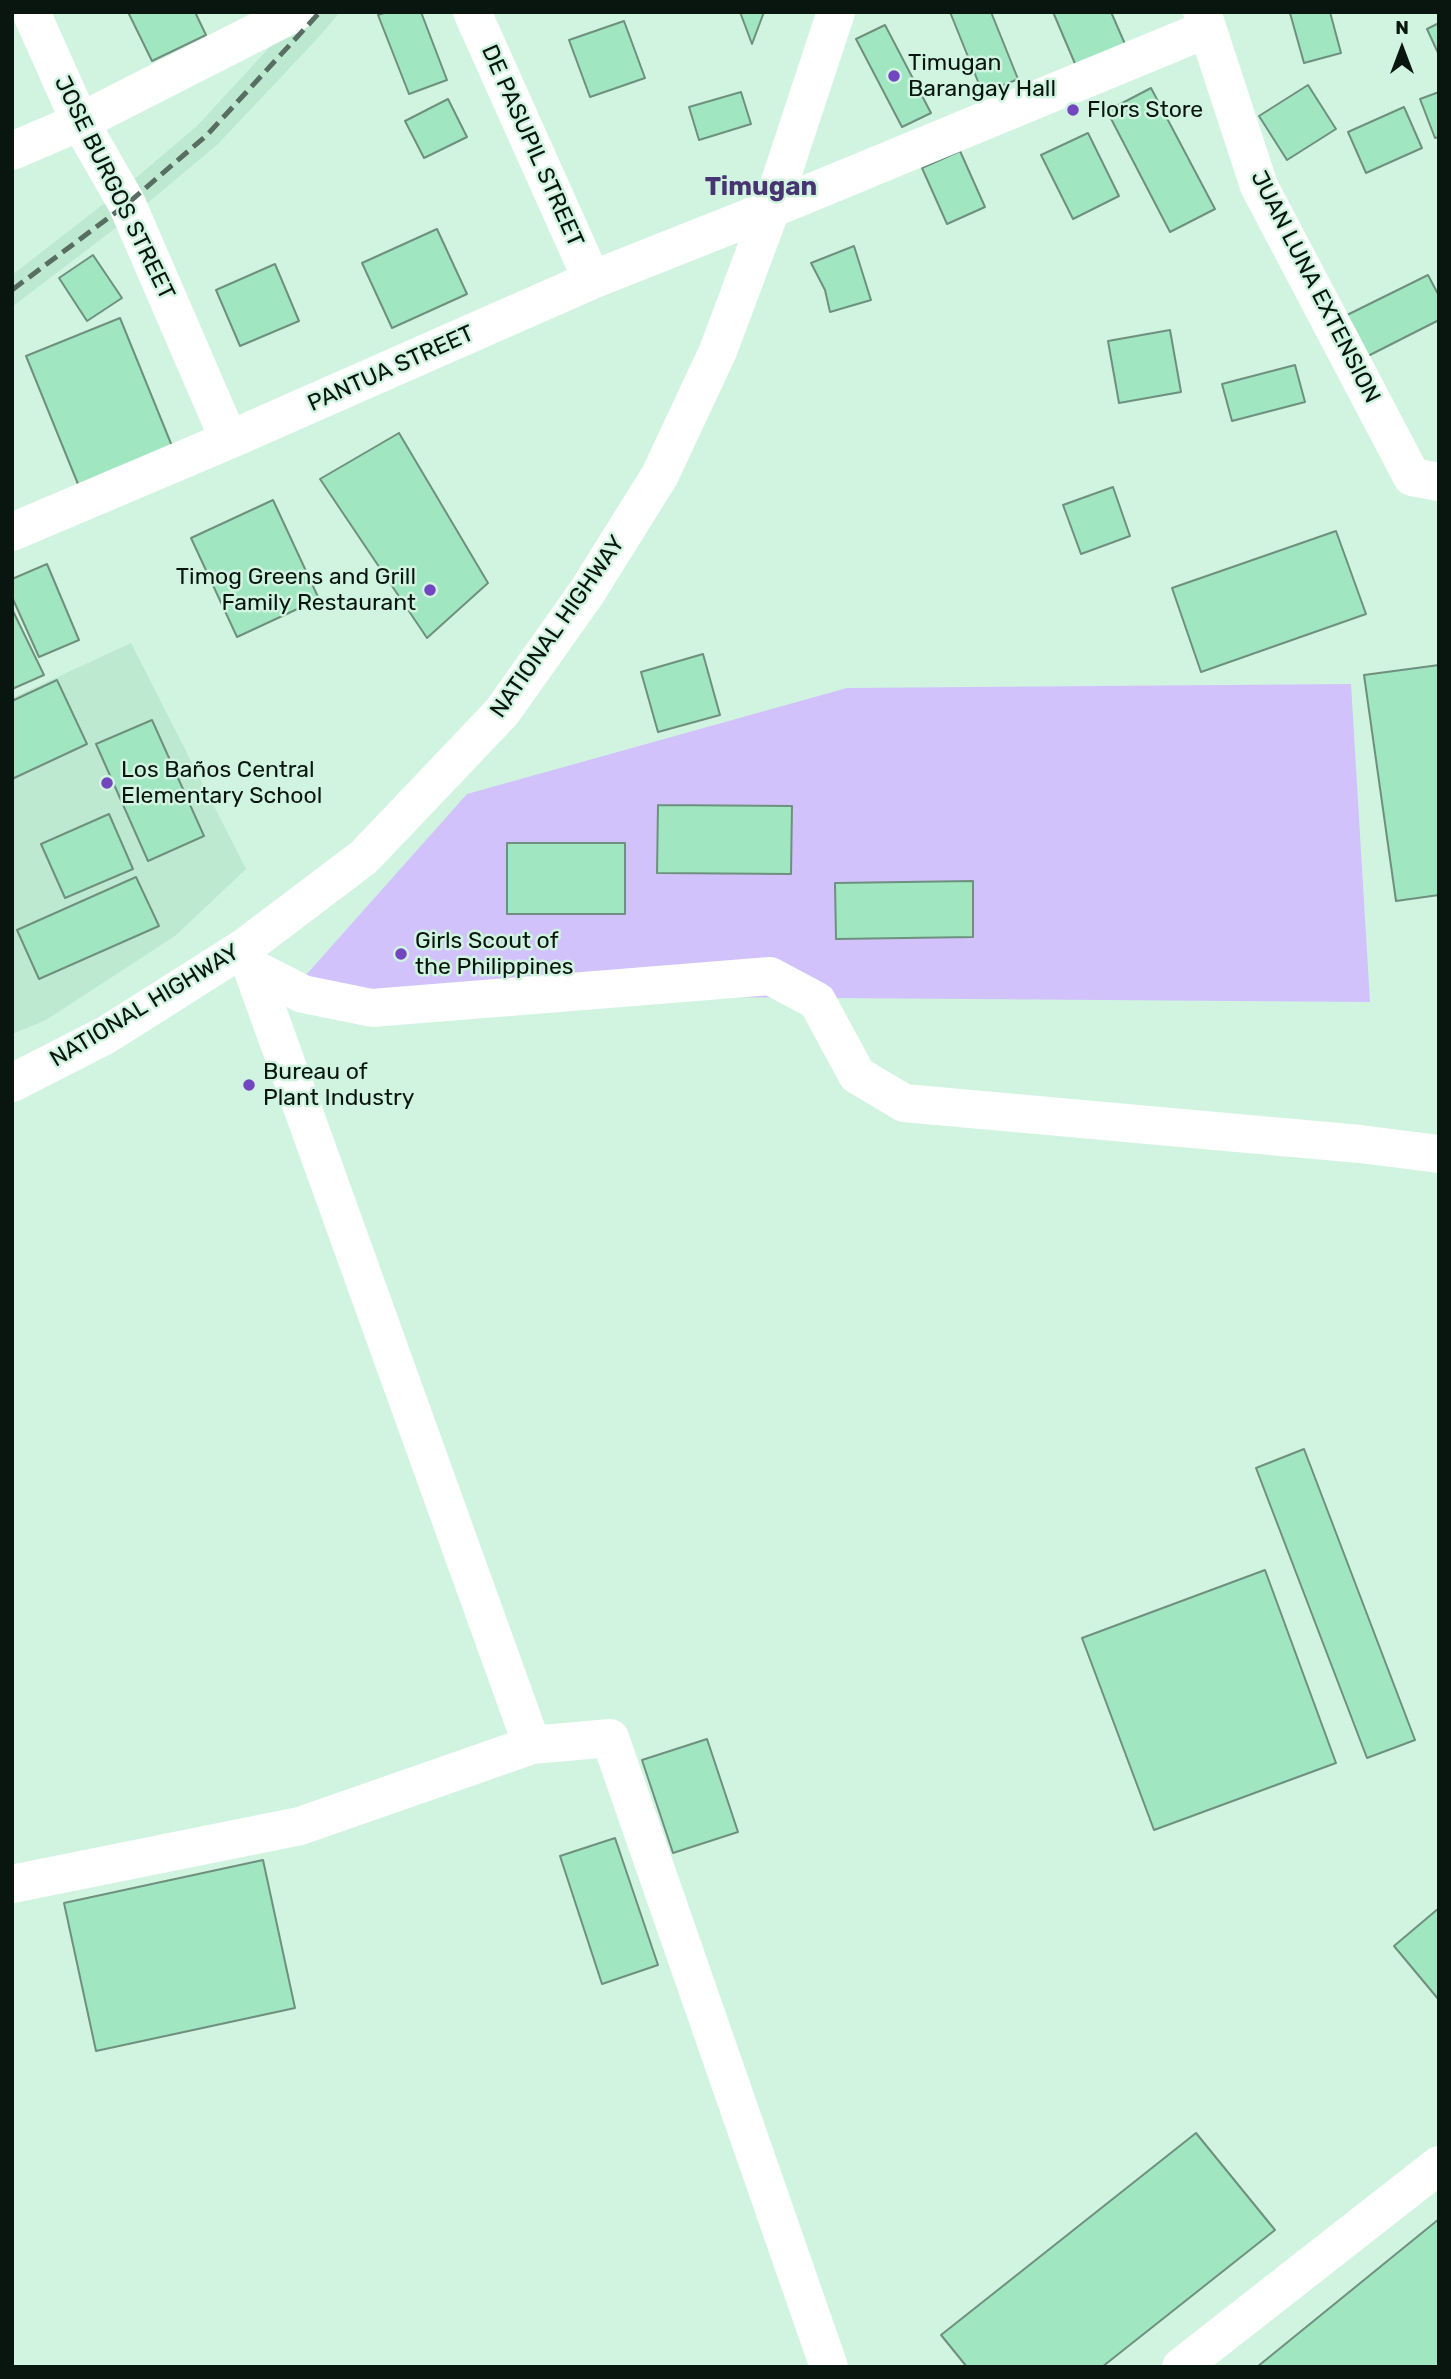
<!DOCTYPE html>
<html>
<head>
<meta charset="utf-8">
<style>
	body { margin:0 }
	#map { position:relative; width:1451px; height:2379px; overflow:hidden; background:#d0f4e0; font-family:Rubik,sans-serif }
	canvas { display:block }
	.frame { position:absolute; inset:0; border:14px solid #09150f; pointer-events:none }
	.north { position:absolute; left:1367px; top:14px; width:70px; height:70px; -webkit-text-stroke:5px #d0f4e0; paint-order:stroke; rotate:0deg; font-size:19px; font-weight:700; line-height:28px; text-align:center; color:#09150f }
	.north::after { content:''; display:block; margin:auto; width:24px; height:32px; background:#09150f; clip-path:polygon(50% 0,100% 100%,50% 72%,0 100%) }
</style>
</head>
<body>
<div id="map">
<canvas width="1451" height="2379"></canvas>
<div class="frame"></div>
<div class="north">N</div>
</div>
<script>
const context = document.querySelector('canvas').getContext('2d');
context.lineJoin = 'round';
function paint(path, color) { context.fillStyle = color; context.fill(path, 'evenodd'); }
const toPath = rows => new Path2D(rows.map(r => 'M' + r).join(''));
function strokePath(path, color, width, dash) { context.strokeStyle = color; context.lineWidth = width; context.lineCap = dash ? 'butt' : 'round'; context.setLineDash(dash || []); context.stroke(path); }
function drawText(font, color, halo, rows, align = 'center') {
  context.font = font + ' Rubik,sans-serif'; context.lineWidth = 5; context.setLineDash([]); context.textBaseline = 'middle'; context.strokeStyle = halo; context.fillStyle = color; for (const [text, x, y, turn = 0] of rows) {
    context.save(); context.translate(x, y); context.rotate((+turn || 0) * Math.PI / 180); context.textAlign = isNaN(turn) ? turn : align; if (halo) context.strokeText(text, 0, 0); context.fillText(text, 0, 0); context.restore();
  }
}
const built = toPath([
	[302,12,340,12,317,39,218,144,138,211,12,307,12,275,119,192,197,126],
	[131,643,246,869,175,936,46,1020,12,1034,12,698]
]);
const green = toPath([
	[1351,684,1370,1002,702,997,397,1025,281,1003,467,794,847,688]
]);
const building = toPath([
	[128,12,195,12,206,35,152,61,128,12],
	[387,12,421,12,447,80,409,94,378,15,387,12],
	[740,12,764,12,752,44,740,12],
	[950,12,991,12,1018,79,983,94,950,12],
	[1053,12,1111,12,1125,44,1076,66,1053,12],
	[1330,12,1341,53,1304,63,1290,13,1330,12],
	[624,21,645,78,590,97,569,40,624,21],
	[1439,23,1439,55,1427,29,1439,23],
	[885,25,931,113,902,127,856,39,885,25],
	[1308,85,1336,129,1287,160,1259,116,1308,85],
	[1151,88,1215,209,1170,232,1107,111,1151,88],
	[741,92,751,124,699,140,689,107,741,92],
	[1439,92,1439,137,1435,138,1420,99,1439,92],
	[448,99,467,137,424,158,405,121,448,99],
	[1404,107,1422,148,1366,173,1348,132,1404,107],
	[1088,133,1119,196,1073,219,1041,155,1088,133],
	[960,151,985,207,947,224,922,168,960,151],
	[437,229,467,294,392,328,362,263,437,229],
	[854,246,871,300,830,312,825,290,811,263,854,246],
	[93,255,122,298,87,321,59,278,93,255],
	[275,264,299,321,240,346,216,290,275,264],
	[1428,275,1439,296,1439,320,1364,358,1343,317,1428,275],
	[120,318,174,451,80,489,26,356,120,318],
	[1170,330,1181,392,1119,403,1108,341,1170,330],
	[1295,365,1305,402,1232,421,1222,384,1295,365],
	[399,433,488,583,427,638,320,479,399,433],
	[1113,487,1130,536,1081,554,1063,505,1113,487],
	[273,500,319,599,237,637,191,538,273,500],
	[1336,531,1366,614,1201,672,1172,588,1336,531],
	[47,564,79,640,39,657,12,597,12,579,47,564],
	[12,609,44,675,12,689,12,609],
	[703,654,720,715,658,732,641,672,703,654],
	[1439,665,1439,895,1396,901,1364,675,1439,665],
	[57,680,87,744,12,779,12,701,57,680],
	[152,720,204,836,148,861,96,744,152,720],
	[658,805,792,806,791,874,657,873,658,805],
	[109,814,133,869,65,898,41,844,109,814],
	[507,843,625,843,625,914,507,914,507,843],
	[136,877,159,926,39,979,17,930,136,877],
	[973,881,973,937,836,939,835,883,973,881],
	[1304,1449,1415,1740,1367,1758,1256,1468,1304,1449],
	[1265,1570,1336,1763,1154,1830,1082,1638,1265,1570],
	[707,1739,738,1832,673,1853,642,1760,707,1739],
	[615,1838,658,1965,602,1984,560,1856,615,1838],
	[263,1860,295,2008,96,2051,64,1903,263,1860],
	[1439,1908,1439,2000,1394,1946,1439,1908],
	[1196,2133,1275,2230,1102,2367,967,2367,941,2335,1196,2133],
	[1439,2219,1439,2367,1257,2367,1439,2219]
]);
const minor = toPath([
	[31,12,80,122,127,204,229,440],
	[472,12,592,280],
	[1202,12,1259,186,1412,477,1439,482],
	[12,151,80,122,296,12],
	[12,532,229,440,592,280,771,209,1207,29],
	[248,957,532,1745],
	[252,968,303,994,372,1008,770,976,817,1001,857,1075,904,1103,1360,1144,1439,1154],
	[12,1884,300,1826,532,1745,610,1738,829,2367],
	[1181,2367,1439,2165]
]);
const major = toPath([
	[12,1083,106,1035,245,947,364,857,502,712,587,592,660,475,718,351,771,209,836,12]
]);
const rail = toPath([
	[12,290,127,204,207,135,320,12]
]);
const markers = [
	[894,76,7,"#7246be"],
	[1073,110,7,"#7246be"],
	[430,590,7,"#7246be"],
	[107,783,7,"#7246be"],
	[401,954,7,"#7246be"],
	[249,1085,7,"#7246be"]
];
const poiNames = [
	["Timugan",908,63],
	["Barangay Hall",908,89],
	["Flors Store",1087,110],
	["Timog Greens and Grill",416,577,"right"],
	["Family Restaurant",416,603,"right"],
	["Los Baños Central",121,770],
	["Elementary School",121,796],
	["Girls Scout of",415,941],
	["the Philippines",415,967],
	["Bureau of",263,1072],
	["Plant Industry",263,1098]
];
const streetNames = [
	["DE PASUPIL STREET",532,146,66],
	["JOSE BURGOS STREET",114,188,64],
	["JUAN LUNA EXTENSION",1315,287,63],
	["PANTUA STREET",391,369,-24],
	["NATIONAL HIGHWAY",558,627,-55],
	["NATIONAL HIGHWAY",145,1006,-31]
];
const quarterNames = [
	["Timugan",761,187]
];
paint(built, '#bee9d1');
paint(green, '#d1c2fc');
paint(building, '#9fe6c1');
strokePath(building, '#6f907e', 2);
strokePath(minor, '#fff', 38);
strokePath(major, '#fff', 38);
strokePath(rail, '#586e62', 5, [14, 7]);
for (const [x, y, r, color] of markers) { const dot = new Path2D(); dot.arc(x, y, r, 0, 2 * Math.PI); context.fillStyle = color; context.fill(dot); strokePath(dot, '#d0f4e0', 2.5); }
drawText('23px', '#09150f', '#d0f4e0', poiNames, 'left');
drawText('23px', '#09150f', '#d0f4e0', streetNames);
drawText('bold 26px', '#483470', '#d0f4e0', quarterNames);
</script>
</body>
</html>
